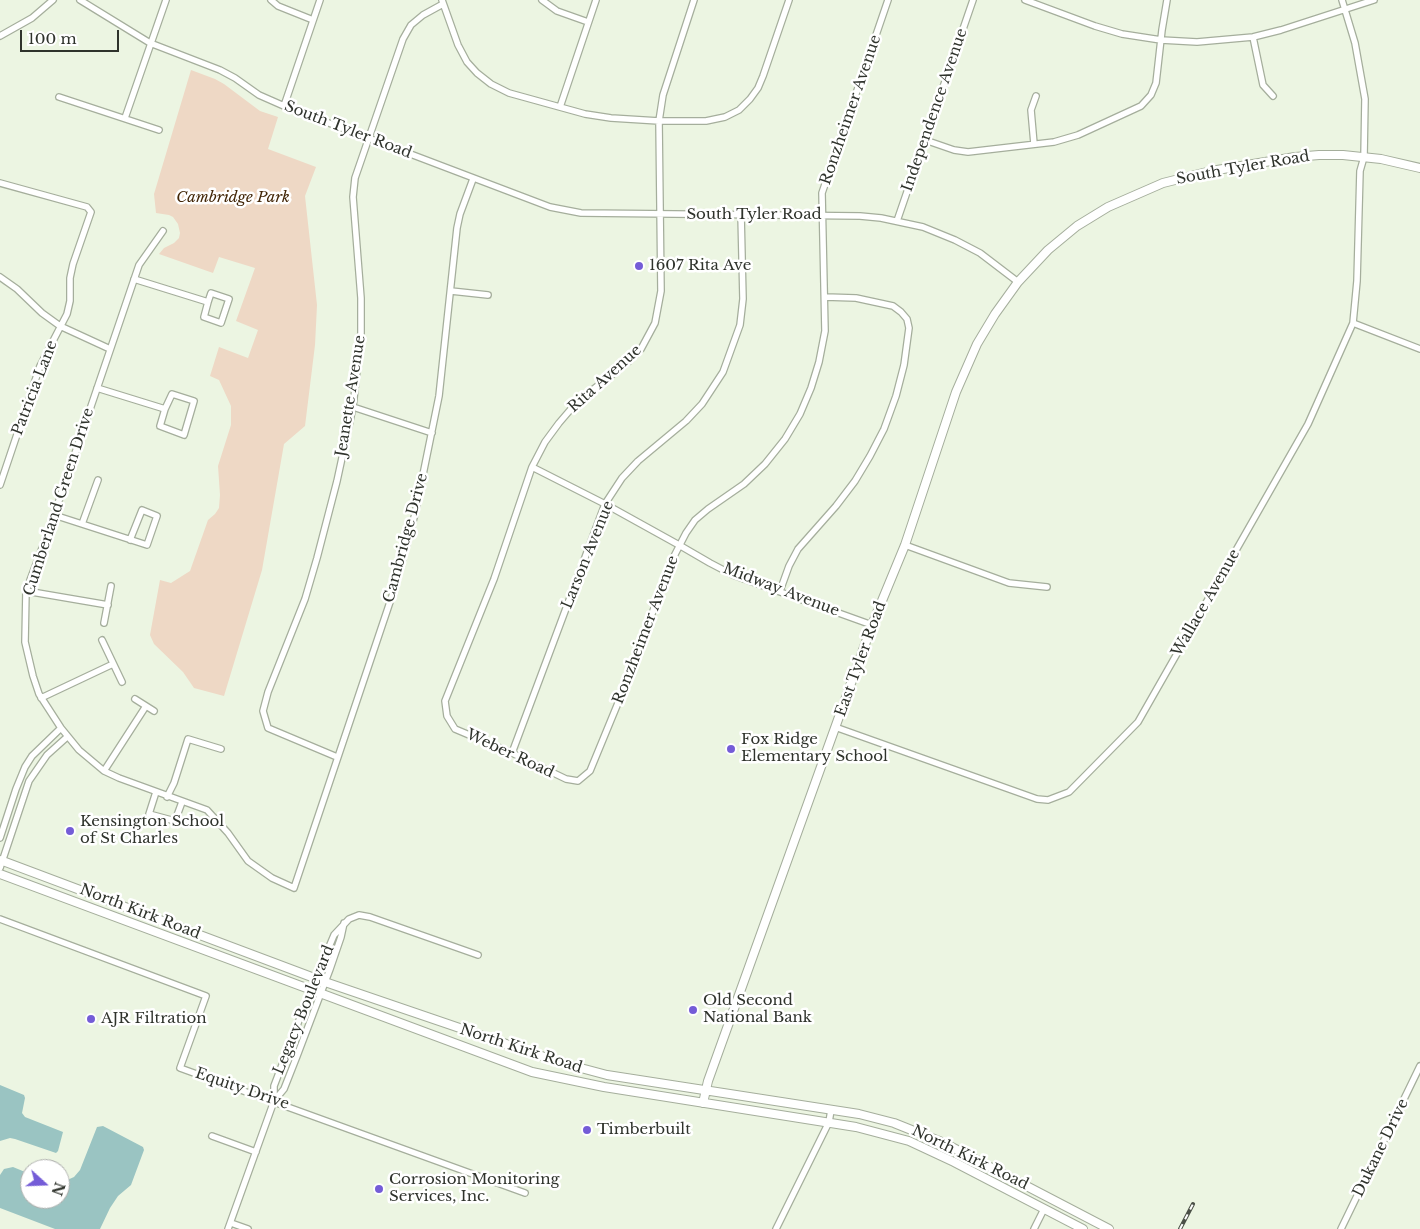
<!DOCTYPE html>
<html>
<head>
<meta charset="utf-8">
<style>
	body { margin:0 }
	#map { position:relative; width:1420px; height:1229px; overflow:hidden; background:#ecf5e2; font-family:"Libre Baskerville",serif }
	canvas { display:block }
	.north { position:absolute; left:20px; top:1159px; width:50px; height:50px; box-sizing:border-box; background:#fff; border:1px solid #acadab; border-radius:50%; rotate:110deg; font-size:14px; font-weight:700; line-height:20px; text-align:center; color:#2f332c }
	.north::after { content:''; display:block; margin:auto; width:18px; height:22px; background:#745cd7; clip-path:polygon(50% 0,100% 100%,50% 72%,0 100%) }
	.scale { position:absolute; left:20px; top:30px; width:99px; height:22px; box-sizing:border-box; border:2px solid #2f332c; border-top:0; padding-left:6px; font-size:15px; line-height:18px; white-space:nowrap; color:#2f332c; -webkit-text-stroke:4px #fff; paint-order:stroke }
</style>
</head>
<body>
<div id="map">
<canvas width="1420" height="1229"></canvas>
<div class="north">N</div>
<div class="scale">100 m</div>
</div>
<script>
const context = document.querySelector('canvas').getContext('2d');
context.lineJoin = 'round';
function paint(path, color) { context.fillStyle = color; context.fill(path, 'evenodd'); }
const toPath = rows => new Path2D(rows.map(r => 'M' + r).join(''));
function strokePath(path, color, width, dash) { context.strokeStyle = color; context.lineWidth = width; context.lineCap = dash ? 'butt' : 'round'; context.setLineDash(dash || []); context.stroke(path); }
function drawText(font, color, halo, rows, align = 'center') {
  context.font = font + ' "Libre Baskerville",serif'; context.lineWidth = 5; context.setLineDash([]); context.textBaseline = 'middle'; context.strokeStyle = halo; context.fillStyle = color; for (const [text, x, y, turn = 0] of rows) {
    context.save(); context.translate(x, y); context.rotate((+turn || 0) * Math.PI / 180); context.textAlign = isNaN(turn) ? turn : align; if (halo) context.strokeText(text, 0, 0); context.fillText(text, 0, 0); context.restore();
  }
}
const green = toPath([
	[191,70,215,79,224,84,260,111,278,117,268,149,316,167,305,196,317,305,315,345,305,426,284,444,262,570,224,696,194,688,183,672,154,644,150,635,160,580,171,583,190,571,208,520,215,514,219,508,220,495,218,466,231,425,231,406,219,380,210,376,219,347,248,358,258,330,236,321,255,268,219,257,213,273,159,254,164,248,174,243,179,238,180,233,178,224,173,217,169,215,156,213,154,194]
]);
const water = toPath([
	[0,1085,24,1095,25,1098,22,1113,25,1117,63,1132,58,1151,56,1153,15,1139,10,1138,0,1141],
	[103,1126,143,1147,144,1150,131,1185,118,1196,110,1208,100,1229,55,1229,0,1208,0,1175,4,1169,13,1167,30,1174,30,1199,60,1199,60,1181,65,1181,74,1177,80,1170,97,1127]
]);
const street = toPath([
	[80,0,150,43,220,70,235,78,259,95,284,106,550,207,581,213,860,216,881,218,923,227,955,240,980,253,1018,282],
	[271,0,278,6,313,20],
	[442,0,458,45,467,62,477,73,491,84,509,93,585,114,611,118,659,121,706,121,725,117,739,110,750,99,758,88,763,76,789,0],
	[542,0,557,11,588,22],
	[694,0,663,95,659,121,661,291,655,323,641,349,629,361,585,396,571,409,559,423,545,442,532,467,494,579,445,701,447,716,455,729,512,753,566,779,578,781,590,771,632,669,670,564,686,533,695,520,708,509,744,484,765,464,785,439,800,414,811,388,819,362,825,331,822,193,888,0],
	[1025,0,1095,26,1122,34,1161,40,1197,42,1253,37,1281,30,1374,0],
	[0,36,32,18,53,0],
	[1253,37,1263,85,1273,96],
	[59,97,159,130],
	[284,106,320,0],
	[560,107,596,0],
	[125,118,166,0],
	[925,140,954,150,968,152,1054,142,1078,135,1141,106,1151,95,1156,83,1162,30,1167,0],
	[1034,144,1031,110,1036,96],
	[0,183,87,207,91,212,73,264,70,278,70,301,67,314,40,366,0,485],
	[897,221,973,0],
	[163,231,139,265,50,527,26,591,25,642,33,676,39,694,61,728,79,750,104,771,119,778,207,810,228,833,248,861,272,878,294,888,394,590,415,514,439,396,457,228,460,214,473,179],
	[0,277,17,289,42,313,60,326,110,349],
	[134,279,208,302,204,317,221,323,229,299,211,293,208,302],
	[451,291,488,295],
	[1353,323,1420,349],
	[97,388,165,409,160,426,184,435,194,401,172,394,165,409],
	[353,407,432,433],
	[532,467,605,504,679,545,710,563,733,575,872,625],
	[54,515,147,545,157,516,142,510,130,540],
	[82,524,98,480],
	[905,545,1009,583,1047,587],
	[26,591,108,605],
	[780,591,789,566,798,549,836,506,855,481,870,456,884,429,896,396,904,365,909,328,907,319,901,312,893,306,856,298,825,297],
	[104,623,111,586],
	[102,640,122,682],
	[41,698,113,664],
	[135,699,154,711],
	[835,727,1037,799,1048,800,1069,792,1138,722,1308,424,1353,323,1357,281,1360,171,1364,157,1365,99,1355,43,1342,0],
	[512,753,605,504,622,478,638,461,686,421,702,404,723,372,740,325,743,299,741,214],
	[337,757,268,728,263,711,268,692,305,599,317,558,337,481,353,407,361,333,361,298,353,197,355,178,403,39,411,25,423,15,443,4],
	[104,771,146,706],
	[156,792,149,814,175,821,182,802],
	[167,797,174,783,188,739,221,749],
	[0,838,16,789,25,767,32,756,61,728],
	[0,868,29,781,47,755,67,737],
	[0,919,206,996,180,1068,525,1193],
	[274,1101,274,1086,306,1002,334,935,349,919,359,915,370,917,478,955],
	[212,1136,256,1152],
	[231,1223,248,1229],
	[228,1229,274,1101,284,1089,297,1056,330,969,341,937,344,923],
	[776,1229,829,1122,831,1110],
	[1034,1229,1044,1209],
	[1341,1229,1420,1066]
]);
const secondary = toPath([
	[0,860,325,982,562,1063,607,1075,859,1114,894,1123,944,1143,1109,1229],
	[0,874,532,1072,604,1087,856,1127,909,1141,954,1162,1083,1229],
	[703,1103,708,1081,872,625,905,545,956,392,977,344,995,314,1018,282,1048,250,1077,226,1108,207,1163,183,1211,171,1295,157,1319,155,1343,155,1381,159,1420,168]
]);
const rail = toPath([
	[1180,1229,1193,1204]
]);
const markers = [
	[639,266,5,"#745cd7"],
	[731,749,5,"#745cd7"],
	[70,831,5,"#745cd7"],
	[693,1010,5,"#745cd7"],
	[91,1019,5,"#745cd7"],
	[587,1130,5,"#745cd7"],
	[379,1189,5,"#745cd7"]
];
const streetNames = [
	["Ronzheimer Avenue",851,110,-71],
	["Independence Avenue",935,110,-71],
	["South Tyler Road",348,130,21],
	["South Tyler Road",1243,168,-10],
	["South Tyler Road",754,215],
	["Rita Avenue",605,379,-42],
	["Patricia Lane",35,388,-69],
	["Jeanette Avenue",351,396,-81],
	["Cumberland Green Drive",59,502,-72],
	["Cambridge Drive",406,538,-75],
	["Larson Avenue",588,555,-68],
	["Midway Avenue",781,590,21],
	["Wallace Avenue",1206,603,-60],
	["Ronzheimer Avenue",646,630,-69],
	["East Tyler Road",861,659,-70],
	["Weber Road",510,754,25],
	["North Kirk Road",140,912,21],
	["Legacy Boulevard",304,1010,-68],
	["North Kirk Road",521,1049,18],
	["Equity Drive",242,1089,19],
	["Dukane Drive",1381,1148,-64],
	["North Kirk Road",970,1158,26]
];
const parkNames = [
	["Cambridge Park",233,198]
];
const poiNames = [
	["1607 Rita Ave",649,266],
	["Fox Ridge",741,740],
	["Elementary School",741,757],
	["Kensington School",80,822],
	["of St Charles",80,839],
	["Old Second",703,1001],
	["National Bank",703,1018],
	["AJR Filtration",101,1019],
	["Timberbuilt",597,1130],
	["Corrosion Monitoring",389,1180],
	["Services, Inc.",389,1197]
];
paint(green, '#eed8c5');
paint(water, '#9ac4c2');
strokePath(street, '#a5ae9c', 8);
strokePath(secondary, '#a5ae9c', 10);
strokePath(street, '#fff', 5.5);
strokePath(secondary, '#fff', 8);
strokePath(rail, '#4b5047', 4);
strokePath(rail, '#fff', 2, [5.5]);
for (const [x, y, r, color] of markers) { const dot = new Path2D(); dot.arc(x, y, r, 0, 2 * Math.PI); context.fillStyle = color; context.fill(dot); strokePath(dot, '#fff', 2); }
drawText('15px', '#2f332c', '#fff', streetNames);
drawText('italic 15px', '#422607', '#fff', parkNames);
drawText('15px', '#2f332c', '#fff', poiNames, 'left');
</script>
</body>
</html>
